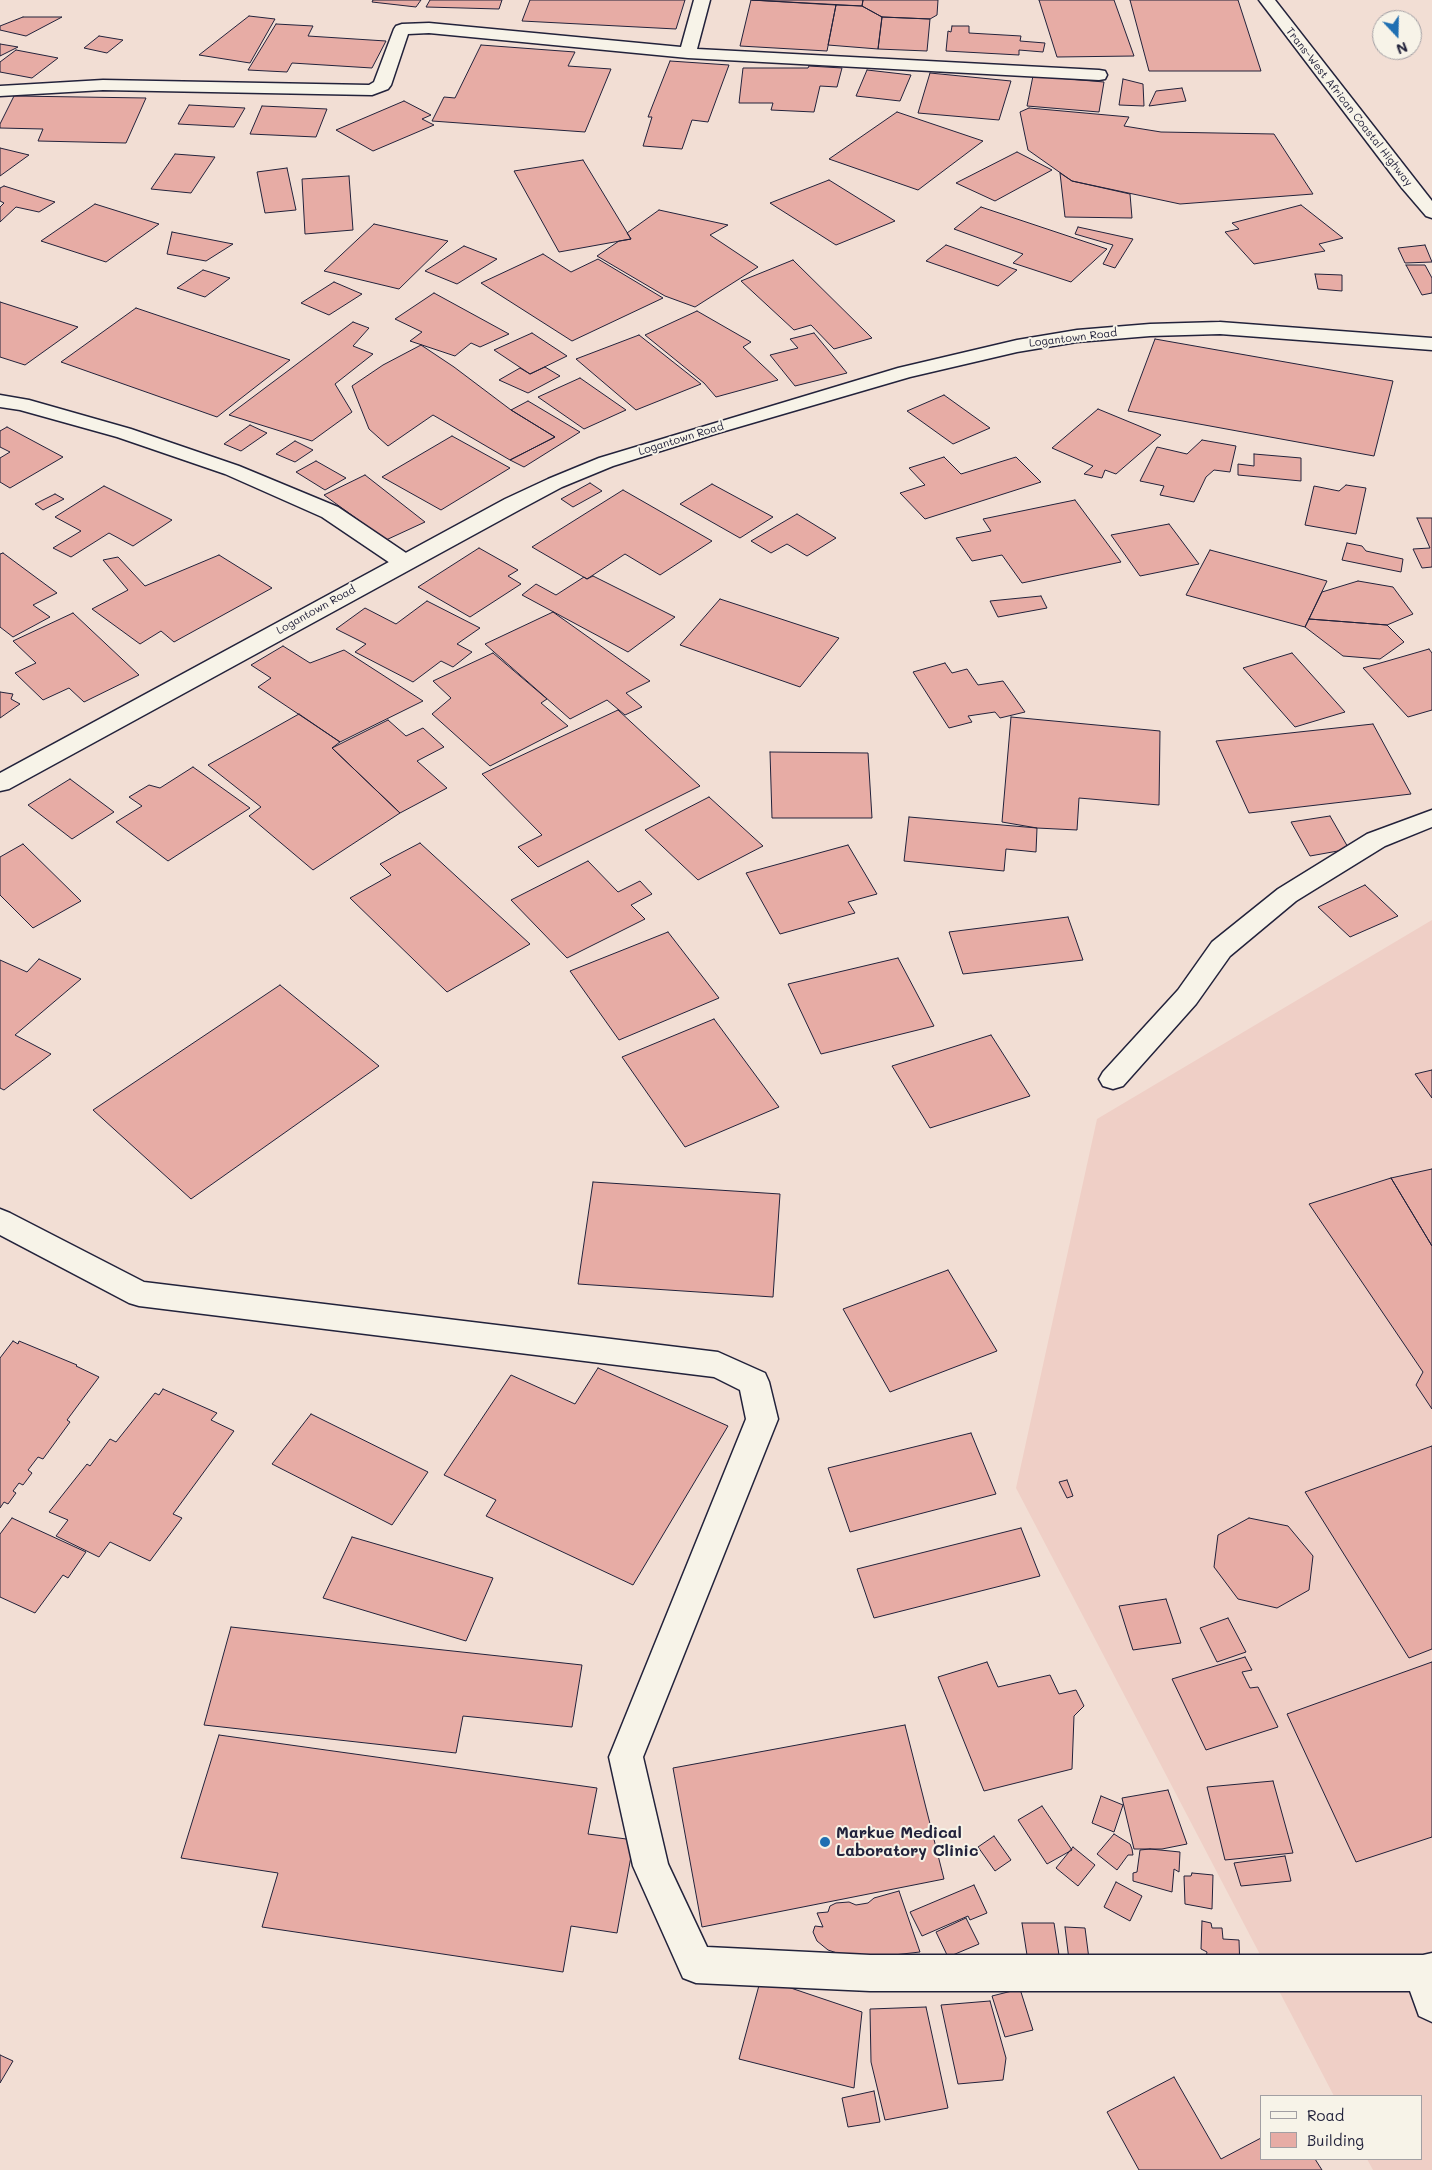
<!DOCTYPE html>
<html>
<head>
<meta charset="utf-8">
<style>
	body { margin:0 }
	#map { position:relative; width:1432px; height:2170px; overflow:hidden; background:#f2ded4; font-family:Mali,sans-serif }
	canvas { display:block }
	.legend { position:absolute; left:1260px; top:2095px; width:162px; height:65px; box-sizing:border-box; background:#f7f3e8; border:1px solid #a29fa3; margin:0; padding:6px 9px; list-style:none; font-size:15px; color:#22223b }
	.legend li { display:flex; align-items:center; gap:10px; height:25px }
	.legend b { width:25px; border:1px solid #a29fa3 }
	.north { position:absolute; left:1372px; top:10px; width:50px; height:50px; box-sizing:border-box; background:#f7f3e8; border:1px solid #a29fa3; border-radius:50%; rotate:159deg; font-size:14px; font-weight:700; line-height:20px; text-align:center; color:#22223b }
	.north::after { content:''; display:block; margin:auto; width:18px; height:22px; background:#1f6fb2; clip-path:polygon(50% 0,100% 100%,50% 72%,0 100%) }
</style>
</head>
<body>
<div id="map">
<canvas width="1432" height="2170"></canvas>
<ul class="legend">
<li><b style="height:6px;background:#f7f3e8"></b>Road</li>
<li><b style="height:14px;background:#e7aca5"></b>Building</li>
</ul>
<div class="north">N</div>
</div>
<script>
const context = document.querySelector('canvas').getContext('2d');
context.lineJoin = 'round';
function paint(path, color) { context.fillStyle = color; context.fill(path, 'evenodd'); }
const toPath = rows => new Path2D(rows.map(r => 'M' + r).join(''));
function strokePath(path, color, width, dash) { context.strokeStyle = color; context.lineWidth = width; context.lineCap = dash ? 'butt' : 'round'; context.setLineDash(dash || []); context.stroke(path); }
function drawText(font, color, halo, rows, align = 'center') {
  context.font = font + ' Mali,sans-serif'; context.lineWidth = 4; context.setLineDash([]); context.textBaseline = 'middle'; context.strokeStyle = halo; context.fillStyle = color; for (const [text, x, y, turn = 0] of rows) {
    context.save(); context.translate(x, y); context.rotate((+turn || 0) * Math.PI / 180); context.textAlign = isNaN(turn) ? turn : align; if (halo) context.strokeText(text, 0, 0); context.fillText(text, 0, 0); context.restore();
  }
}
const built = toPath([
	[1432,920,1432,2170,1373,2170,1367,2159,1421,2159,1421,2096,1334,2096,1016,1488,1097,1119]
]);
const building = toPath([
	[373,0,421,0,416,7,372,2,373,0],
	[430,0,502,0,499,9,426,7,430,0],
	[530,0,685,0,676,29,522,21,530,0],
	[751,0,836,5,827,51,740,46,751,0],
	[752,0,863,0,862,6,752,0],
	[863,0,938,0,937,15,930,19,882,17,862,6,863,0],
	[1039,0,1114,0,1134,56,1057,57,1039,0],
	[1130,0,1238,0,1261,71,1149,71,1130,0],
	[836,5,862,6,882,17,878,49,828,45,836,5],
	[249,16,275,19,250,63,199,55,249,16],
	[23,17,62,17,26,36,0,30,0,26,23,17],
	[882,17,930,19,927,51,878,49,882,17],
	[276,24,313,26,308,36,386,41,372,68,292,63,287,72,248,70,276,24],
	[952,26,969,26,969,33,1021,36,1020,41,1045,43,1043,52,1019,50,1019,55,946,51,948,31,951,32,952,26],
	[99,36,123,40,107,53,84,48,99,36],
	[0,44,18,47,0,56,0,44],
	[481,45,575,52,568,66,611,69,585,132,432,121,444,97,455,98,481,45],
	[16,50,58,58,32,78,0,72,0,62,16,50],
	[670,61,729,65,708,122,692,120,682,149,643,146,652,117,648,117,670,61],
	[809,66,842,68,837,87,820,86,814,112,771,110,773,103,739,103,743,68,808,68,809,66],
	[867,70,911,75,900,101,856,96,867,70],
	[930,73,1011,81,999,120,918,113,930,73],
	[1033,76,1104,82,1099,112,1027,106,1033,76],
	[1123,79,1143,84,1144,106,1119,105,1123,79],
	[1182,88,1186,101,1149,106,1156,91,1182,88],
	[14,96,146,98,126,143,38,141,43,129,0,128,0,124,14,96],
	[404,101,431,115,422,119,434,125,373,151,336,130,404,101],
	[189,105,245,108,234,127,178,124,189,105],
	[262,106,327,109,316,137,250,134,262,106],
	[1029,108,1129,117,1124,126,1161,132,1274,134,1313,194,1180,204,1072,181,1028,150,1020,112,1029,108],
	[897,112,983,141,918,190,829,159,897,112],
	[0,148,29,155,0,176,0,148],
	[1017,152,1052,170,995,201,956,183,1017,152],
	[175,154,215,157,191,193,151,189,175,154],
	[583,160,631,239,559,252,514,171,583,160],
	[287,168,296,210,265,213,257,172,287,168],
	[1060,173,1072,181,1130,194,1132,218,1065,217,1060,173],
	[349,176,353,230,305,234,302,179,349,176],
	[829,180,895,221,836,245,770,203,829,180],
	[4,186,55,202,39,212,16,207,0,222,0,207,4,203,0,201,0,188,4,186],
	[95,204,159,224,106,262,41,241,95,204],
	[1301,205,1343,238,1319,244,1325,251,1254,264,1225,232,1239,229,1232,223,1301,205],
	[981,207,1107,249,1071,282,1013,263,1023,254,954,229,981,207],
	[659,210,728,225,710,235,758,267,695,307,665,296,597,256,619,241,631,239,627,233,659,210],
	[374,224,448,241,399,289,324,271,374,224],
	[1078,227,1133,239,1115,268,1103,264,1113,245,1075,234,1078,227],
	[172,232,233,244,206,261,167,254,172,232],
	[946,245,1017,270,998,286,926,261,946,245],
	[1425,245,1432,262,1405,263,1398,248,1425,245],
	[464,246,497,259,457,284,425,271,464,246],
	[543,254,571,272,598,259,663,298,572,341,481,283,543,254],
	[793,260,872,338,834,349,811,325,794,330,741,281,793,260],
	[1406,265,1425,265,1432,278,1432,293,1422,295,1406,265],
	[203,270,230,278,205,297,177,288,203,270],
	[1315,274,1342,275,1342,291,1318,289,1315,274],
	[334,282,362,294,329,315,301,303,334,282],
	[434,293,509,334,480,347,471,343,455,356,410,341,422,332,395,319,434,293],
	[0,302,78,327,25,365,0,357,0,302],
	[136,308,290,360,217,417,61,362,136,308],
	[697,311,751,342,743,347,778,380,716,397,704,383,645,335,697,311],
	[353,322,369,328,353,346,373,354,335,384,352,412,312,441,229,415,353,322],
	[532,333,567,356,530,374,494,350,532,333],
	[814,333,847,373,795,386,770,355,798,348,790,339,814,333],
	[639,335,701,384,636,410,576,359,639,335],
	[1155,339,1393,381,1374,456,1128,411,1155,339],
	[421,345,454,367,511,410,555,437,510,460,433,415,388,446,369,429,352,386,383,365,421,345],
	[545,367,560,376,528,393,499,380,520,368,530,374,545,367],
	[580,378,626,410,584,429,538,397,580,378],
	[944,395,990,428,953,444,907,411,944,395],
	[528,401,580,432,524,467,510,460,555,437,511,410,528,401],
	[1098,409,1161,435,1116,474,1105,470,1102,478,1084,474,1093,466,1052,448,1098,409],
	[250,425,267,433,241,451,224,444,250,425],
	[7,427,63,457,10,488,0,482,0,458,10,452,0,447,0,431,7,427],
	[452,436,510,468,441,510,382,477,452,436],
	[1202,440,1236,446,1230,472,1214,470,1206,477,1194,502,1160,495,1164,486,1140,481,1157,447,1187,454,1202,440],
	[295,441,313,450,295,462,276,454,295,441],
	[1254,454,1301,458,1301,481,1238,475,1238,464,1254,466,1254,454],
	[944,457,961,474,1016,457,1041,482,925,519,900,493,925,485,909,468,944,457],
	[316,461,346,478,325,490,296,472,316,461],
	[365,475,425,522,386,540,324,495,365,475],
	[590,483,602,491,573,507,561,499,590,483],
	[712,484,773,517,740,538,680,504,712,484],
	[1346,485,1366,488,1356,534,1305,525,1314,486,1339,491,1346,485],
	[104,486,172,520,133,546,109,533,71,557,53,548,81,531,55,517,104,486],
	[623,490,712,541,660,575,625,554,587,579,532,547,623,490],
	[55,494,64,499,43,510,35,504,55,494],
	[1075,500,1121,562,1022,583,1002,555,972,561,956,538,991,531,983,519,1075,500],
	[797,514,836,538,807,556,787,544,771,553,751,541,797,514],
	[1417,518,1432,518,1432,567,1422,568,1413,549,1430,548,1417,518],
	[1169,524,1199,564,1140,576,1111,535,1169,524],
	[1347,543,1362,546,1366,551,1403,559,1401,572,1342,560,1347,543],
	[479,548,518,570,508,576,521,584,470,617,418,587,479,548],
	[1210,550,1327,581,1305,627,1186,595,1210,550],
	[3,553,57,593,33,605,50,617,13,637,0,627,0,554,3,553],
	[219,555,272,588,174,642,161,631,140,644,92,609,128,590,103,560,118,557,145,586,219,555],
	[593,576,675,617,628,652,522,595,536,584,556,595,584,577,587,579,593,576],
	[1358,581,1393,587,1413,614,1387,625,1309,619,1322,592,1358,581],
	[1041,596,1047,608,998,617,990,601,1041,596],
	[720,599,839,638,800,687,680,645,720,599],
	[427,601,480,628,457,644,472,652,453,667,441,661,413,682,355,652,366,644,336,629,365,608,396,624,427,601],
	[553,612,650,681,626,693,642,707,625,715,607,700,570,719,485,644,553,612],
	[73,613,139,675,84,702,69,688,43,700,15,673,36,663,13,641,73,613],
	[1309,619,1387,625,1404,642,1380,659,1343,656,1305,627,1309,619],
	[283,646,310,663,344,650,423,701,340,742,258,687,271,678,251,665,283,646],
	[1429,649,1432,653,1432,710,1408,717,1363,668,1429,649],
	[493,653,547,699,541,703,568,726,490,766,432,714,451,698,433,681,493,653],
	[1292,653,1345,712,1295,727,1243,668,1292,653],
	[945,663,952,673,967,669,978,685,1003,681,1025,712,1000,718,995,712,968,716,972,722,949,728,913,672,945,663],
	[0,692,13,694,11,699,20,704,0,718,0,692],
	[618,710,700,786,538,867,518,847,542,835,482,774,618,710],
	[299,714,340,742,332,748,400,813,313,870,249,816,261,807,208,765,299,714],
	[1011,717,1160,731,1159,805,1079,798,1077,830,1037,828,1002,822,1011,717],
	[388,720,406,736,423,728,444,747,417,761,447,788,400,813,332,748,388,720],
	[1373,724,1411,794,1249,813,1216,741,1373,724],
	[770,752,868,753,872,818,772,818,770,752],
	[193,767,250,808,168,861,116,822,142,806,129,797,149,785,160,788,193,767],
	[70,779,114,812,72,839,28,805,70,779],
	[709,797,763,846,698,880,645,830,709,797],
	[1330,816,1349,849,1310,856,1291,822,1330,816],
	[909,817,1037,828,1036,852,1006,849,1004,871,904,861,909,817],
	[420,843,530,944,447,992,350,898,391,875,380,864,420,843],
	[23,844,81,901,33,928,0,895,0,857,23,844],
	[848,845,877,894,848,902,855,913,780,934,746,873,848,845],
	[588,861,618,892,640,881,652,894,631,905,645,919,567,958,511,900,588,861],
	[1365,885,1398,916,1350,937,1318,907,1365,885],
	[1068,917,1083,960,963,974,949,932,1068,917],
	[668,932,719,998,619,1040,570,971,668,932],
	[898,958,934,1026,821,1054,788,984,898,958],
	[39,959,81,979,15,1035,51,1054,4,1090,0,1088,0,960,27,972,39,959],
	[280,985,379,1066,191,1199,93,1110,280,985],
	[714,1019,779,1107,685,1147,622,1057,714,1019],
	[991,1035,1030,1096,930,1128,892,1066,991,1035],
	[1432,1070,1432,1098,1415,1074,1432,1070],
	[1432,1169,1432,1246,1391,1178,1432,1169],
	[1391,1178,1432,1246,1432,1409,1416,1385,1423,1372,1309,1204,1391,1178],
	[593,1182,780,1194,773,1297,578,1284,593,1182],
	[948,1270,997,1351,890,1392,843,1309,948,1270],
	[13,1341,18,1344,19,1341,77,1365,76,1366,99,1377,67,1420,70,1422,43,1459,38,1457,28,1470,32,1473,23,1485,19,1483,13,1491,16,1493,8,1504,4,1502,0,1508,0,1358,13,1341],
	[598,1368,728,1426,633,1585,486,1516,496,1500,444,1475,511,1375,575,1404,598,1368],
	[163,1389,217,1413,211,1420,234,1431,173,1514,182,1518,150,1561,110,1542,99,1557,56,1536,68,1520,49,1512,87,1464,90,1466,110,1439,116,1442,155,1393,159,1395,163,1389],
	[311,1414,428,1472,392,1525,272,1464,311,1414],
	[971,1433,996,1494,850,1532,828,1468,971,1433],
	[1432,1446,1432,1649,1409,1658,1305,1492,1432,1446],
	[1067,1480,1073,1496,1067,1498,1059,1482,1067,1480],
	[12,1518,86,1552,68,1578,63,1575,35,1613,0,1597,0,1534,12,1518],
	[1249,1518,1288,1526,1313,1556,1309,1590,1277,1608,1238,1599,1214,1567,1218,1535,1249,1518],
	[1021,1528,1040,1576,874,1618,857,1569,1021,1528],
	[352,1537,493,1578,466,1641,323,1598,352,1537],
	[1166,1599,1181,1643,1133,1650,1119,1606,1166,1599],
	[1228,1618,1246,1652,1217,1662,1200,1628,1228,1618],
	[231,1627,582,1665,572,1727,463,1716,456,1753,204,1725,231,1627],
	[1245,1657,1252,1670,1242,1672,1250,1688,1258,1687,1278,1727,1206,1750,1172,1679,1245,1657],
	[987,1662,998,1687,1050,1675,1059,1694,1076,1690,1084,1706,1074,1716,1072,1769,984,1791,938,1677,987,1662],
	[1432,1662,1432,1837,1356,1862,1287,1714,1432,1662],
	[905,1725,944,1879,702,1927,673,1768,905,1725],
	[219,1735,597,1788,588,1834,634,1840,617,1933,571,1926,563,1972,262,1927,278,1873,181,1858,219,1735],
	[1273,1781,1293,1853,1225,1860,1207,1787,1273,1781],
	[1168,1790,1187,1844,1162,1849,1134,1849,1122,1798,1168,1790],
	[1101,1796,1123,1805,1114,1832,1092,1823,1101,1796],
	[1042,1806,1072,1850,1047,1864,1018,1820,1042,1806],
	[1114,1834,1130,1844,1132,1849,1133,1855,1128,1855,1117,1870,1097,1854,1114,1834],
	[994,1836,1011,1860,995,1871,978,1847,994,1836],
	[1073,1847,1095,1865,1078,1886,1056,1868,1073,1847],
	[1150,1849,1180,1852,1179,1872,1174,1869,1172,1892,1133,1881,1133,1873,1137,1872,1140,1850,1150,1849],
	[1285,1856,1291,1881,1241,1886,1234,1863,1285,1856],
	[1192,1873,1213,1875,1212,1909,1185,1904,1184,1876,1191,1876,1192,1873],
	[1116,1882,1142,1896,1130,1921,1104,1907,1116,1882],
	[974,1885,987,1913,970,1920,968,1916,922,1936,910,1912,974,1885],
	[899,1891,920,1952,876,1957,843,1955,828,1950,817,1941,813,1932,815,1926,823,1927,817,1913,828,1912,830,1906,836,1903,849,1902,856,1905,868,1903,874,1898,899,1891],
	[966,1918,979,1944,948,1957,936,1932,966,1918],
	[1202,1921,1211,1923,1212,1928,1222,1928,1223,1939,1239,1940,1240,1970,1204,1966,1207,1952,1201,1949,1202,1921],
	[1022,1923,1054,1923,1059,1955,1027,1955,1022,1923],
	[1065,1927,1085,1928,1089,1959,1069,1960,1065,1927],
	[761,1978,862,2012,854,2088,739,2059,761,1978],
	[1020,1989,1033,2030,1005,2037,992,1996,1020,1989],
	[990,2001,1006,2058,1003,2080,958,2084,941,2005,990,2001],
	[926,2007,948,2108,885,2120,871,2062,870,2009,926,2007],
	[0,2055,13,2061,0,2083,0,2055],
	[1174,2077,1221,2159,1261,2138,1261,2159,1315,2159,1322,2170,1139,2170,1107,2112,1174,2077],
	[874,2091,880,2122,848,2127,842,2098,874,2091]
]);
const street = toPath([
	[694,0,710,0,697,49,1099,70,1105,71,1107,75,1105,79,1099,80,688,58,429,33,408,34,391,85,388,89,372,95,103,90,0,96,0,86,103,80,369,85,374,82,394,29,396,26,402,24,429,23,681,47,694,0],
	[0,395,29,400,131,429,239,466,338,507,412,557,415,562,412,567,404,569,396,567,322,517,225,474,117,437,20,410,0,407,0,395],
	[1432,810,1432,827,1385,846,1296,901,1230,956,1196,1004,1123,1086,1113,1089,1103,1086,1099,1079,1103,1072,1178,990,1212,942,1278,889,1367,834,1432,810],
	[0,1209,10,1213,144,1282,718,1352,765,1373,769,1382,778,1419,643,1757,668,1864,707,1947,870,1955,1423,1955,1432,1953,1432,2022,1419,2016,1410,1991,870,1991,696,1983,683,1978,633,1866,609,1757,746,1419,740,1390,714,1377,139,1306,129,1303,0,1235,0,1209]
]);
const secondary = toPath([
	[1220,322,1432,338,1432,350,1220,334,1150,336,1077,342,1017,352,910,377,718,433,613,466,562,487,521,509,9,789,0,791,0,773,505,499,548,479,599,458,898,368,1017,340,1077,330,1150,324,1220,322]
]);
const highway = toPath([
	[1259,0,1275,0,1432,201,1432,218,1426,216,1402,188,1259,0]
]);
const markers = [
	[825,1842,6,"#1f6fb2"]
];
const farStreetnames = [
	["Trans-West African Coastal Highway",1349,107,52],
	["Logantown Road",1073,338,-7],
	["Logantown Road",681,439,-17],
	["Logantown Road",316,610,-29]
];
const nearPoinames = [
	["Markue Medical",836,1833],
	["Laboratory Clinic",836,1851]
];
paint(built, '#efcfc6');
paint(building, '#e7aca5');
strokePath(building, '#22223b', 1);
strokePath(street, '#22223b', 3);
strokePath(secondary, '#22223b', 3);
strokePath(highway, '#22223b', 3);
paint(street, '#f7f3e8');
paint(secondary, '#f7f3e8');
paint(highway, '#f7f3e8');
for (const [x, y, r, color] of markers) { const dot = new Path2D(); dot.arc(x, y, r, 0, 2 * Math.PI); context.fillStyle = color; context.fill(dot); strokePath(dot, '#f7f3e8', 2); }
drawText('11px', '#22223b', '#f7f3e8', farStreetnames);
drawText('bold 16px', '#22223b', '#f7f3e8', nearPoinames, 'left');
</script>
</body>
</html>
